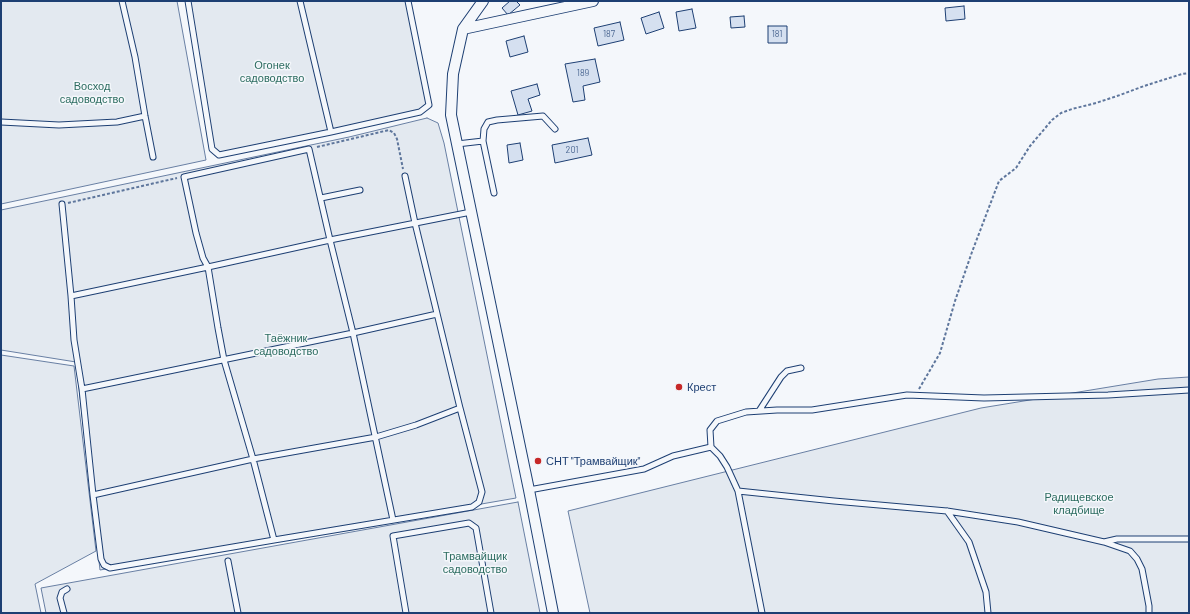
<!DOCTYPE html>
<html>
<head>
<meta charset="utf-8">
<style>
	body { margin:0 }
	#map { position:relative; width:1190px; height:614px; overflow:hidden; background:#f4f7fb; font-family:Barlow,sans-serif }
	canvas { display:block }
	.frame { position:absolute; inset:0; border:2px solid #1d3f73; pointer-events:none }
</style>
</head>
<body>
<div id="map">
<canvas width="1190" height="614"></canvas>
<div class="frame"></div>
</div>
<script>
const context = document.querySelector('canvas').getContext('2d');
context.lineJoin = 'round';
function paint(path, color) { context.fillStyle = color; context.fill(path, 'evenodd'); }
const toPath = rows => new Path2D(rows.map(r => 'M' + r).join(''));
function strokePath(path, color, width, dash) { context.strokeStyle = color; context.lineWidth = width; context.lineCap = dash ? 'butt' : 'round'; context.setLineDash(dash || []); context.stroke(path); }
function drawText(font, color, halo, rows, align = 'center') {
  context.font = font + ' Barlow,sans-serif'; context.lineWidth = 3; context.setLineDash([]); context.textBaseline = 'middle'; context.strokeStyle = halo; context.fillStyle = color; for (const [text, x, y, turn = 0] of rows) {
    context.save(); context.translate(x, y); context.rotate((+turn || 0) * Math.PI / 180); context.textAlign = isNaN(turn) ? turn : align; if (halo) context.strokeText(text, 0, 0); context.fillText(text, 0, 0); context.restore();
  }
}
const green = toPath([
	[1,1,177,1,206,160,1,204,1,1],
	[188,1,408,1,429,105,414,113,219,155,212,149,188,1],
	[427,118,438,123,444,143,516,498,100,570,76,362,1,350,1,210,349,137,427,118],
	[1,355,74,366,96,551,35,584,41,613,1,613,1,355],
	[1189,377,1189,613,590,613,568,511,981,408,1158,379,1189,377],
	[518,502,540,613,46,613,41,588,518,502]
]);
const building = toPath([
	[510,1,516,1,520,5,508,15,502,8,510,1],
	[964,6,965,19,946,21,945,8,964,6],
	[692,9,696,28,679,31,676,12,692,9],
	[659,12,664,28,646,34,641,18,659,12],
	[744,16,745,27,731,28,730,17,744,16],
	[620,22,624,40,598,46,594,28,620,22],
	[768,26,787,26,787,43,768,43,768,26],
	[524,36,528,52,510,57,506,41,524,36],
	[595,59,600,82,583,86,585,100,573,102,565,64,595,59],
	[537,84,540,95,528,99,532,111,518,115,511,91,537,84],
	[588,138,592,155,555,163,552,145,588,138],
	[520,143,523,160,509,163,507,145,520,143]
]);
const path = toPath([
	[317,147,389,130,394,133,397,139,403,169],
	[68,203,177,178],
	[919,389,940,353,955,301,972,252,999,181,1016,168,1030,146,1052,120,1061,113,1072,109,1096,103,1120,95,1144,86,1182,74,1189,73]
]);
const lane = toPath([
	[122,1,135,57,145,116,153,157],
	[188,1,212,149,219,155,331,132,420,112,429,105,408,1],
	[300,1,331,132],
	[1,122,59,125,117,122,145,116],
	[483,141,494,193],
	[457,144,483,141,484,129,488,122,497,120,543,116,555,129],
	[321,198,360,190],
	[62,204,71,296,74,340,82,389,93,495,253,459,376,437,416,425,460,408,415,223,405,176],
	[71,296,208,267,330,240,309,149,184,177,196,233,203,258,208,267,218,328,224,360,253,459,274,540,472,507,479,502,482,492,460,408],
	[82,389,353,333,330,240,471,212],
	[759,411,781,377,787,371,801,368],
	[711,447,710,430,717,421,746,412,777,410,812,410,907,395,984,398,1108,395,1189,390],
	[529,490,644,469,673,456,711,447,720,456,727,467,738,491,762,613],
	[738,491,834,501,947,511,1018,522,1104,542,1130,551,1137,559,1142,569,1149,606,1149,613],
	[93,495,101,559,104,565,110,568,274,540],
	[947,511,969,542,986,592,988,613],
	[393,520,353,333,437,314],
	[1104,542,1117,539,1189,539],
	[228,561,238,613],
	[64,613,60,598,62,592,67,589],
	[406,613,393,536,469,523,476,528,491,613]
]);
const street = toPath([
	[483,1,463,29,453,74,451,115,529,490,553,613],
	[463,29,593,1]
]);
const markers = [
	[679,387,4,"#c62828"],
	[538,461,4,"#c62828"]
];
const numberNames = [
	["187",609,34],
	["181",777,34],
	["189",583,73],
	["201",572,150]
];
const parkNames = [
	["Огонек",272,65],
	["садоводство",272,78],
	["Восход",92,86],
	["садоводство",92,99],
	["Таёжник",286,338],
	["садоводство",286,351],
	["Радищевское",1079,497],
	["кладбище",1079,510],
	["Трамвайщик",475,556],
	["садоводство",475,569]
];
const poiNames = [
	["Крест",687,387],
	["СНТ \"Трамвайщик\"",546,461]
];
paint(green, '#e3e9f0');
strokePath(green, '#687fa3', 1);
paint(building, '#d5e0f0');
strokePath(building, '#1d3f73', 1);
strokePath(lane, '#1d3f73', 7);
strokePath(street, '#1d3f73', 12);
strokePath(path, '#5e769c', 2, [3, 2]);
strokePath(lane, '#f4f7fb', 5);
strokePath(street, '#f4f7fb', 10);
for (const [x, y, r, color] of markers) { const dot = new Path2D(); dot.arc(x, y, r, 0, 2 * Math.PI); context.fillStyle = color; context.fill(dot); strokePath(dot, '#f4f7fb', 1.5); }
drawText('9px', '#4b6792', null, numberNames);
drawText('11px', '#2c6c60', '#f4f7fb', parkNames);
drawText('11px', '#1d3f73', '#f4f7fb', poiNames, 'left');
</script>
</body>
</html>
